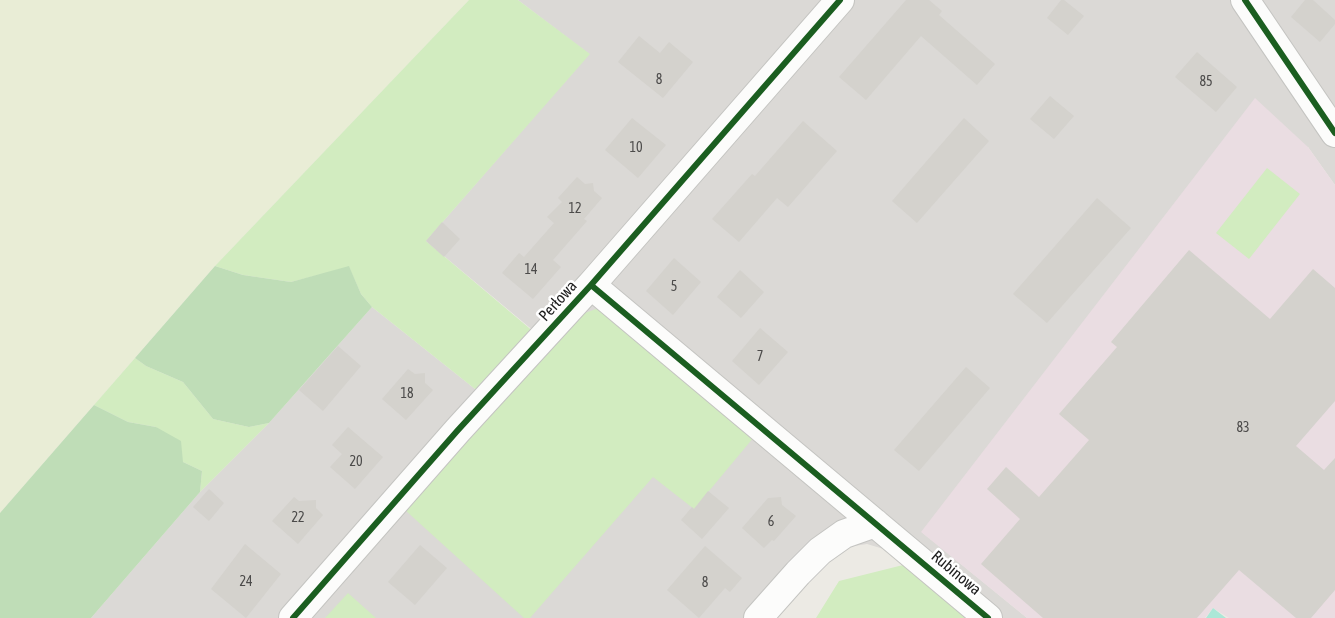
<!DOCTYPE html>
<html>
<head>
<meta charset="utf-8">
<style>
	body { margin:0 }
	canvas { display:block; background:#eceae4 }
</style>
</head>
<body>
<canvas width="1335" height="618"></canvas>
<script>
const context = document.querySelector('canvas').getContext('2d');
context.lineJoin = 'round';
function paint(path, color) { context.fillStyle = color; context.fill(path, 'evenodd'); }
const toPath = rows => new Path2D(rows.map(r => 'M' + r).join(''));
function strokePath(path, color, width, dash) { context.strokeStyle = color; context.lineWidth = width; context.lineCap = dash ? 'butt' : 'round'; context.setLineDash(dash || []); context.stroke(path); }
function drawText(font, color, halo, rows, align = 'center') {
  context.font = font + ' "Asap Condensed",sans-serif'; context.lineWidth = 5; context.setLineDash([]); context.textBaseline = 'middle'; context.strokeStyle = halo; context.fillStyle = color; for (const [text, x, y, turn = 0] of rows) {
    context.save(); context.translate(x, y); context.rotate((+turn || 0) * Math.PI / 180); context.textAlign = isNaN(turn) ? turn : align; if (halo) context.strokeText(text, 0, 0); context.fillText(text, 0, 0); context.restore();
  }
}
const residential = toPath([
	[518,0,1335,0,1335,185,1308,147,922,532,1027,618,972,618,887,550,867,544,841,548,766,618,91,618,200,492,269,423,372,307,480,393,535,332,426,241,589,54]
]);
const industrial = toPath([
	[1255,98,1308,147,1335,185,1335,618,1229,618,1213,608,1205,618,1027,618,921,532]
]);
const farmland = toPath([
	[0,0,469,0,215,266,0,513]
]);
const grass = toPath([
	[469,0,518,0,590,54,426,241,535,333,480,393,372,307,361,294,349,267,291,282,243,275,215,266],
	[1267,168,1300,194,1249,259,1216,233],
	[596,309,614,314,754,437,694,509,653,477,530,618,524,618,405,510,579,315],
	[135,358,146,366,183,382,213,419,249,427,269,423,200,492,202,471,183,462,156,427,128,422,94,405],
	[907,564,972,618,816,618,839,581],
	[348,593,376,618,325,618]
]);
const forest = toPath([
	[215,266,243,275,291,282,349,266,361,294,372,307,269,423,249,427,213,419,183,382,146,366,135,358],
	[94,405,128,422,156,427,181,441,183,462,202,471,200,492,91,618,0,618,0,513]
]);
const pitch = toPath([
	[1213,608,1226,618,1206,618]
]);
const building = toPath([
	[906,0,929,0,942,11,939,15,995,64,977,85,921,36,866,100,839,77],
	[1061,0,1064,0,1084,16,1068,35,1047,18],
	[1305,0,1313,0,1335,20,1335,24,1320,42,1291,17],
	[639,36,660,53,669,42,693,62,663,98,618,62],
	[1197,52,1237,87,1216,112,1175,77],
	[1050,96,1074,116,1054,139,1030,119],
	[632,118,666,145,638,178,605,150],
	[964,118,989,141,917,223,892,201],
	[803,121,837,151,788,207,777,198,739,242,712,219,752,174,755,176],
	[577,177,585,184,593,183,594,191,602,198,584,219,587,221,553,260,561,267,533,299,502,273,519,253,524,257,554,223,547,217,562,202,558,198],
	[1097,198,1131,228,1047,323,1013,294],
	[442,222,460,239,444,257,426,241],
	[1189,250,1270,319,1313,269,1335,288,1335,401,1296,446,1324,470,1335,458,1335,590,1311,618,1296,618,1239,570,1197,618,1043,618,981,564,1020,519,987,489,1006,467,1039,497,1089,440,1059,414,1117,347,1111,342],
	[674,258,701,282,673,315,646,291],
	[740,270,764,292,741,318,717,297],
	[760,328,788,352,759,385,732,361],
	[338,346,361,366,323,411,299,390],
	[966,367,990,388,919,471,894,450],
	[408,369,415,374,425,373,425,383,433,390,406,420,382,399],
	[348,427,383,457,355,489,330,467,342,454,332,445],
	[209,489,224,503,209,521,193,507],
	[708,491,729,508,702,539,681,520,692,507,694,509],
	[294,497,299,501,316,500,316,508,323,515,298,544,272,521],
	[781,497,782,505,796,516,774,541,772,540,764,548,742,528,768,498],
	[245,544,281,574,246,618,211,589],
	[420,545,447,568,415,605,388,582],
	[705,546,742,578,730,592,725,588,699,618,667,590]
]);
const minor = toPath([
	[1245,0,1335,133],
	[591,285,988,618],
	[293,618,458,430,591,285,840,0],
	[758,618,798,573,820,551,844,534,875,523]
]);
const cycleway = toPath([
	[1245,0,1335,133],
	[591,285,988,618],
	[293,618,458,430,591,285,840,0]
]);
const numberNames = [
	["8",659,80],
	["85",1206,82],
	["10",636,148],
	["12",575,209],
	["14",531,270],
	["5",674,287],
	["7",760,357],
	["18",407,394],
	["83",1243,428],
	["20",356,462],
	["22",298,518],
	["6",771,522],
	["24",246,582],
	["8",705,583]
];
const streetNames = [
	["Perłowa",558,301,-48],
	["Rubinowa",956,573,40]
];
paint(residential, '#dbd9d6');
paint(industrial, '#eadde2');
paint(farmland, '#e9edd6');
paint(grass, '#d2ecc0');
paint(forest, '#bfddb7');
paint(pitch, '#ace7d7');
paint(building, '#d4d2cd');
strokePath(minor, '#c4c4c1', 30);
strokePath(minor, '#fcfcfb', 28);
strokePath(cycleway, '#1b5e20', 6);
drawText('14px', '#4c4b4a', null, numberNames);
drawText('16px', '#1d1d1d', '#fff', streetNames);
</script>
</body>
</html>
